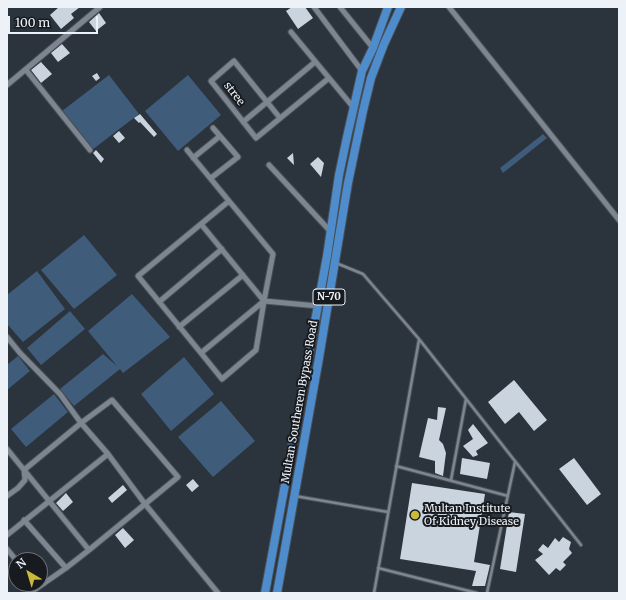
<!DOCTYPE html>
<html>
<head>
<meta charset="utf-8">
<style>
	body { margin:0 }
	#map { position:relative; width:626px; height:600px; overflow:hidden; background:#2b333c; font-family:Merriweather,serif }
	canvas { display:block }
	.frame { position:absolute; inset:0; border:8px solid #edf2f8; pointer-events:none }
	.north { position:absolute; left:8px; top:552px; width:40px; height:40px; box-sizing:border-box; background:#171b1f; border:1px solid #6d7176; border-radius:50%; rotate:322deg; font-size:11px; font-weight:700; line-height:16px; text-align:center; color:#edf2f8 }
	.north::after { content:''; display:block; margin:auto; width:14px; height:18px; background:#cbba39; clip-path:polygon(50% 0,100% 100%,50% 72%,0 100%) }
	.scale { position:absolute; left:8px; top:16px; width:90px; height:18px; box-sizing:border-box; border:2px solid #edf2f8; border-top:0; padding-left:5px; font-size:12px; line-height:14px; white-space:nowrap; color:#edf2f8; -webkit-text-stroke:3px #171b1f; paint-order:stroke }
</style>
</head>
<body>
<div id="map">
<canvas width="626" height="600"></canvas>
<div class="frame"></div>
<div class="north">N</div>
<div class="scale">100 m</div>
</div>
<script>
const context = document.querySelector('canvas').getContext('2d');
context.lineJoin = 'round';
function paint(path, color) { context.fillStyle = color; context.fill(path, 'evenodd'); }
const toPath = rows => new Path2D(rows.map(r => 'M' + r).join(''));
function strokePath(path, color, width, dash) { context.strokeStyle = color; context.lineWidth = width; context.lineCap = dash ? 'butt' : 'round'; context.setLineDash(dash || []); context.stroke(path); }
function drawText(font, color, halo, rows, align = 'center') {
  context.font = font + ' Merriweather,serif'; context.lineWidth = 4; context.setLineDash([]); context.textBaseline = 'middle'; context.strokeStyle = halo; context.fillStyle = color; for (const [text, x, y, turn = 0] of rows) {
    context.save(); context.translate(x, y); context.rotate((+turn || 0) * Math.PI / 180); context.textAlign = isNaN(turn) ? turn : align; if (halo) context.strokeText(text, 0, 0); context.fillText(text, 0, 0); context.restore();
  }
}
const green = toPath([
	[109,75,139,114,92,150,62,111],
	[188,75,221,115,178,151,145,111],
	[543,134,547,138,503,173,500,168],
	[84,235,117,275,74,309,41,270],
	[37,271,65,309,23,342,7,324,7,295],
	[132,294,170,337,123,373,120,369,74,406,60,389,103,354,117,366,88,331],
	[70,311,85,329,41,365,27,348],
	[18,356,30,371,7,390,7,365],
	[184,357,214,394,171,431,141,394],
	[54,394,68,412,26,447,11,429],
	[221,401,255,441,213,477,178,437]
]);
const building = toPath([
	[59,7,80,7,71,14,74,18,61,29,50,15],
	[292,7,305,7,313,18,298,29,286,11],
	[99,13,106,23,96,31,89,22],
	[62,44,70,53,58,62,51,53],
	[41,62,52,74,41,83,31,70],
	[97,73,100,78,96,81,92,76],
	[140,114,157,134,154,137,140,122,139,123,134,118],
	[119,131,125,138,119,143,113,136],
	[96,150,104,159,101,163,93,153],
	[293,153,294,165,287,158],
	[318,157,324,163,321,177,310,164],
	[514,380,547,420,534,431,519,412,505,424,488,402],
	[438,407,446,408,439,440,443,444,446,453,443,476,435,473,435,461,419,457,428,418,437,420],
	[473,424,488,443,476,451,478,455,473,457,463,446,473,439,468,430],
	[462,458,490,463,487,479,460,474],
	[574,458,601,494,587,505,559,469],
	[193,479,199,486,192,492,186,485],
	[412,483,485,494,474,562,490,565,485,586,472,586,476,571,400,559],
	[123,485,127,490,112,503,108,498],
	[66,493,73,502,63,511,56,503],
	[509,512,525,514,516,572,500,569],
	[123,528,134,540,125,548,115,535],
	[563,537,571,542,569,549,572,553,563,562,566,565,560,571,556,568,549,575,535,560,543,554,538,550,543,544,548,548,555,538,559,542]
]);
const service = toPath([
	[336,263,363,274,419,339,581,545],
	[396,466,508,496],
	[451,480,466,399],
	[295,496,388,512],
	[378,568,477,593],
	[374,593,419,340],
	[487,593,515,462]
]);
const minor = toPath([
	[314,7,362,71],
	[340,7,373,48],
	[449,7,619,220],
	[291,32,353,107],
	[26,70,90,150],
	[7,85,100,7],
	[280,118,234,61,211,81,256,138,329,78],
	[243,122,315,62],
	[213,128,220,136],
	[187,150,229,201],
	[193,158,220,136,238,157,211,178],
	[269,165,331,232],
	[201,224,138,276,201,353,264,301],
	[159,302,222,249],
	[179,327,243,275],
	[7,337,20,353,60,394,81,423,108,454,145,504,218,593],
	[201,353,222,379,256,350,264,301,201,224,229,201,273,254,264,301,318,306],
	[7,449,89,550,66,568,30,593],
	[7,496,18,488,25,480,24,470,81,423,112,400,178,477,89,550],
	[24,520,66,568],
	[7,535,108,454],
	[7,549,16,560]
]);
const trunk = toPath([
	[265,593,327,256,339,175,347,137,362,71,373,48,388,7],
	[277,593,319,358,348,183,363,111,371,78,384,44,401,7]
]);
const markers = [
	[415,515,5,"#cbba39"]
];
const shields = [
	[329,297,32]
];
const shieldNames = [
	["N-70",329,297]
];
const streetNames = [
	["stree",234,94,52],
	["Multan Southeren Bypass Road",300,402,-80]
];
const poiNames = [
	["Multan Institute",424,509],
	["Of Kidney Disease",424,522]
];
paint(green, '#405c7b');
paint(building, '#c9d4df');
strokePath(service, '#484f56', 4.5);
strokePath(minor, '#484f56', 7);
strokePath(trunk, '#484f56', 10);
strokePath(service, '#7c8590', 2.5);
strokePath(minor, '#7c8590', 5);
strokePath(trunk, '#4e8ccc', 8);
for (const [x, y, r, color] of markers) { const dot = new Path2D(); dot.arc(x, y, r, 0, 2 * Math.PI); context.fillStyle = color; context.fill(dot); strokePath(dot, '#171b1f', 1.5); }
for (const [x, y, w] of shields) { const box = new Path2D(); box.roundRect(x - w / 2, y - 8, w, 16, 3); context.fillStyle = '#171b1f'; context.fill(box); strokePath(box, '#edf2f8', 1); }
drawText('bold 10px', '#edf2f8', null, shieldNames);
drawText('11px', '#edf2f8', '#171b1f', streetNames);
drawText('11px', '#edf2f8', '#171b1f', poiNames, 'left');
</script>
</body>
</html>
